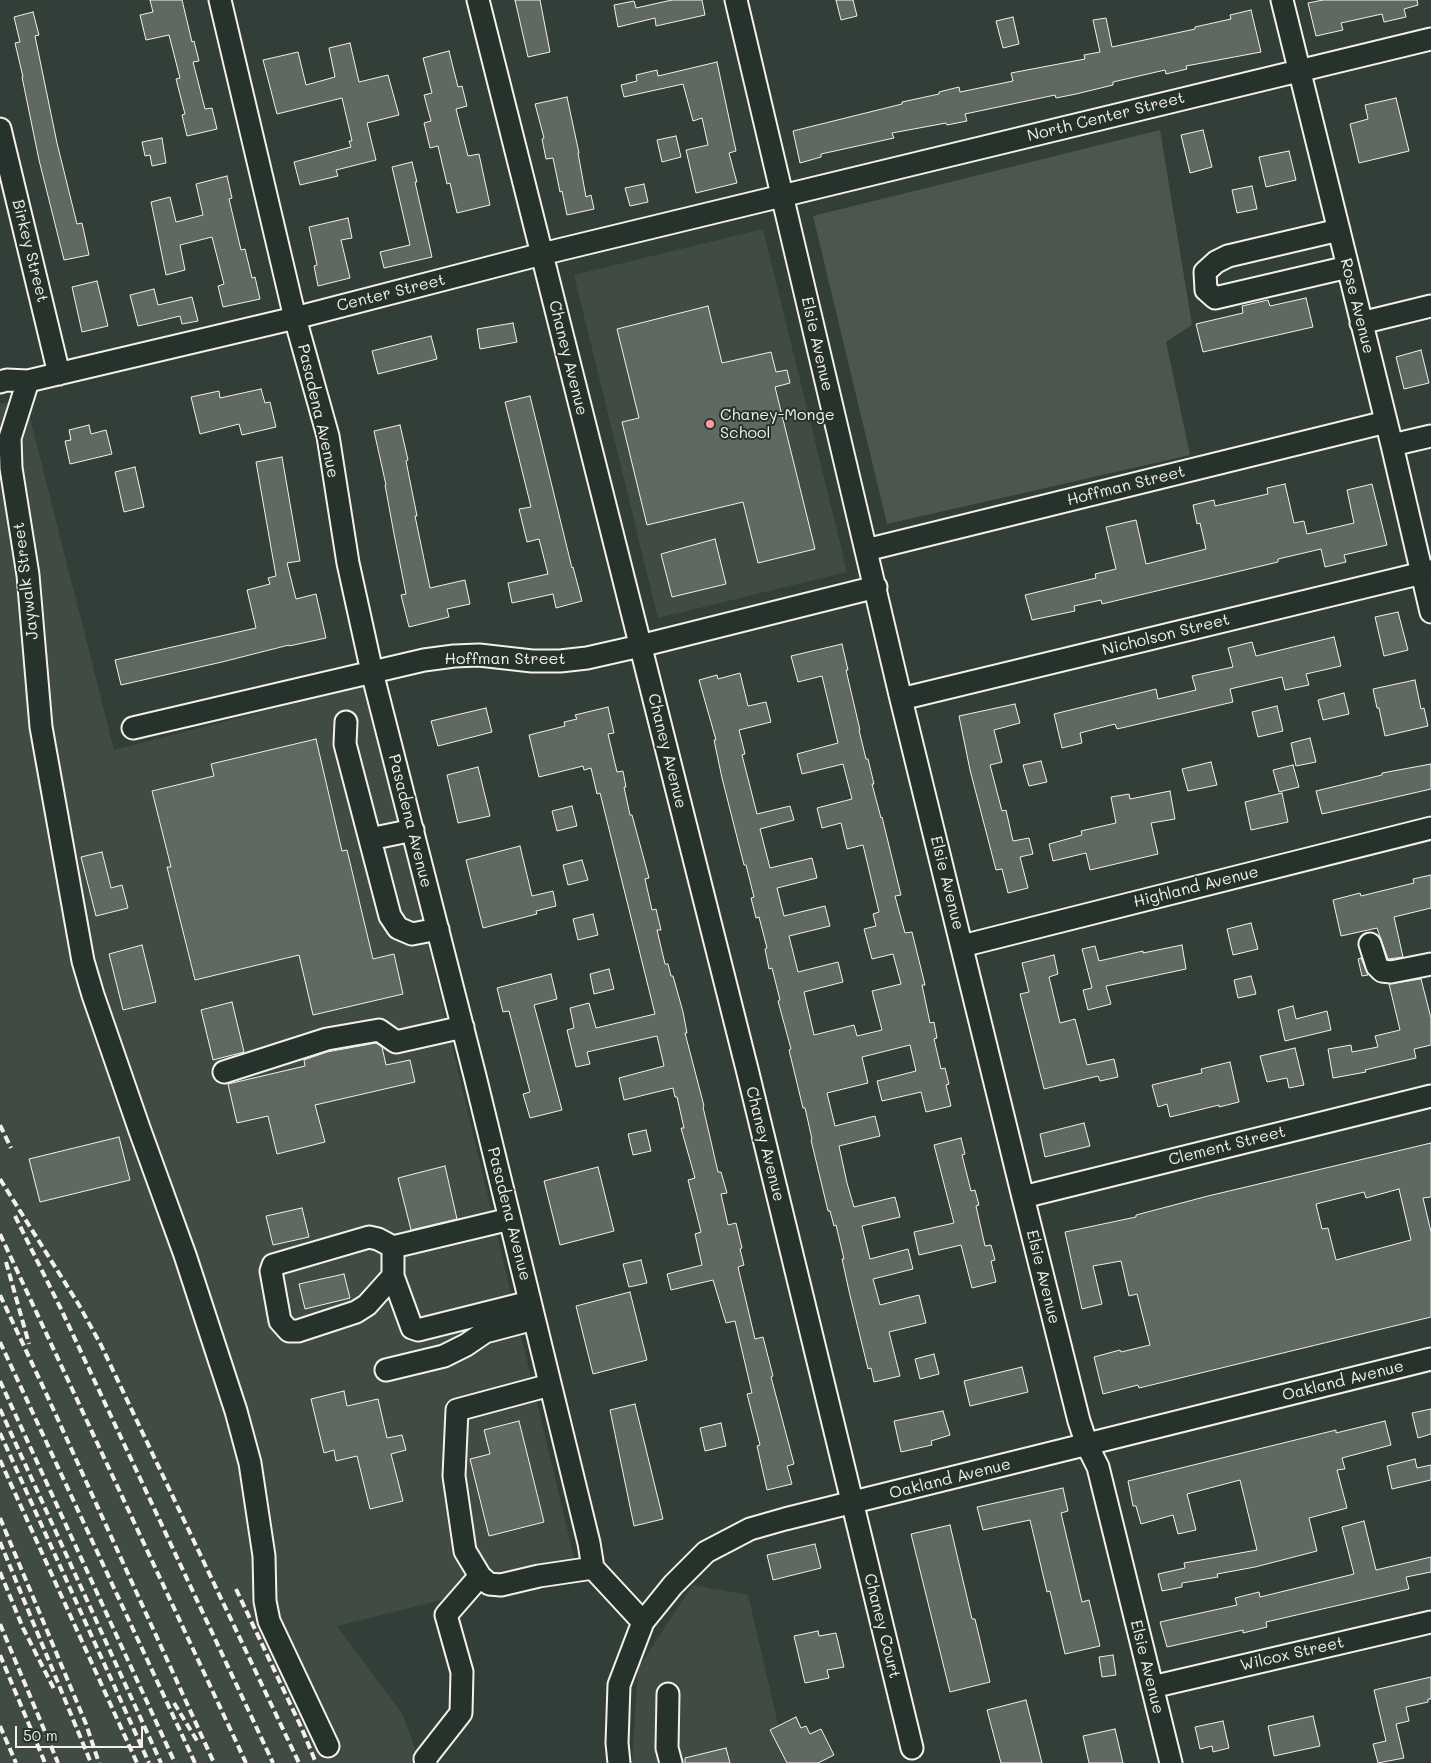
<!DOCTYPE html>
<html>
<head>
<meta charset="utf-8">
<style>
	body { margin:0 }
	#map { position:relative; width:1431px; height:1763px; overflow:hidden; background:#323e38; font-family:Mali,sans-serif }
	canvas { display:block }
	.scale { position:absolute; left:15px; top:1726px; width:128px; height:22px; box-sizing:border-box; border:2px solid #f4f1e8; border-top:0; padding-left:6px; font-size:15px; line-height:18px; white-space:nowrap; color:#f4f1e8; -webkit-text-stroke:4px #26332d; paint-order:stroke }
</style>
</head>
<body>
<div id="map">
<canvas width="1431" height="1763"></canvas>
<div class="scale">50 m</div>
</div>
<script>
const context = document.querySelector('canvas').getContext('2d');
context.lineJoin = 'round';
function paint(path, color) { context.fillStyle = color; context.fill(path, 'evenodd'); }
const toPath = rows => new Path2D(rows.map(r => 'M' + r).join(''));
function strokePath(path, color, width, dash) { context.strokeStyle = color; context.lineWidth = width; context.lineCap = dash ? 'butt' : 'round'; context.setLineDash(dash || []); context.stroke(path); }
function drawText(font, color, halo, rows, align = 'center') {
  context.font = font + ' Mali,sans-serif'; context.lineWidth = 4; context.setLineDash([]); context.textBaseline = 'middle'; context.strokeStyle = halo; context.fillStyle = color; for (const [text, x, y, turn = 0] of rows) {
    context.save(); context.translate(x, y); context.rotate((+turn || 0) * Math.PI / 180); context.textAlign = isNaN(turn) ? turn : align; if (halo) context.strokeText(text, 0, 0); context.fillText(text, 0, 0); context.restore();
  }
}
const built = toPath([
	[763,229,847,572,658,618,574,275],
	[25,398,114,750,366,685,576,1566,337,1626,403,1715,420,1763,0,1763,0,404],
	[693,1585,748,1595,787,1763,632,1763,638,1668]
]);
const green = toPath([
	[1160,130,1192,325,1166,342,1190,455,887,524,813,216]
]);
const building = toPath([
	[150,0,182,0,192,42,194,41,199,61,193,62,205,109,212,108,217,129,187,136,182,115,185,114,176,79,180,78,169,35,146,40,140,15,153,12,150,0],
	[515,0,540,0,550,52,528,57,515,0],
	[672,0,702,0,705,15,656,26,655,18,618,27,614,5,634,1,636,8,672,0],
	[836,0,853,0,857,16,841,20,836,0],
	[1323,0,1417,0,1418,5,1404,9,1406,17,1384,22,1382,14,1341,23,1343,30,1316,36,1308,3,1323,0],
	[1251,10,1261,52,1186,66,1187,69,1166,74,1165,70,1113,82,1113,85,1076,94,1056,98,1055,95,965,114,967,121,947,125,946,123,892,133,894,138,821,154,821,157,800,163,793,131,902,104,902,102,939,94,939,92,959,87,960,92,1013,81,1011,73,1085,59,1084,55,1100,52,1093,20,1106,18,1112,47,1195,29,1195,27,1231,19,1230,15,1251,10],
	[33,12,39,35,35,36,57,143,77,224,82,223,89,255,64,260,39,160,22,77,23,77,15,43,20,42,14,17,33,12],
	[1013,17,1019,44,1003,48,996,21,1013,17],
	[350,43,359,82,388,75,399,115,367,123,376,160,336,170,338,176,300,185,294,162,351,147,349,141,352,141,342,98,277,114,263,60,298,52,306,85,335,77,329,48,350,43],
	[449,51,458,87,462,86,467,106,456,109,468,156,479,154,490,205,457,213,450,183,447,184,438,146,430,148,424,123,431,121,424,95,432,93,423,58,449,51],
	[717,62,736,151,729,153,737,183,696,193,686,150,708,145,702,118,693,121,683,84,624,97,621,85,637,81,636,75,657,70,658,76,717,62],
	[567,97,579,153,578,153,586,197,591,195,594,209,567,215,562,191,560,192,553,158,546,159,542,139,544,138,535,104,567,97],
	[1396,98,1409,151,1359,163,1350,124,1368,119,1365,105,1396,98],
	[1203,130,1212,167,1190,173,1181,135,1203,130],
	[676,136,681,157,662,162,657,140,676,136],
	[162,138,166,163,152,166,150,155,145,156,142,142,162,138],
	[1289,151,1296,180,1266,187,1259,157,1289,151],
	[412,162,417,182,415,182,432,257,384,268,380,252,410,245,392,167,412,162],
	[227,176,232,198,229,199,241,250,245,249,252,278,255,277,260,299,223,307,218,286,224,284,212,237,180,245,185,270,166,275,151,202,170,197,176,222,203,215,196,184,227,176],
	[644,184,648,202,630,206,625,188,644,184],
	[1252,186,1257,209,1237,213,1232,190,1252,186],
	[348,218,352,238,341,240,350,278,318,286,314,266,317,265,309,227,348,218],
	[97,281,108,326,82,332,72,287,97,281],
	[154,289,158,305,192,297,198,321,182,324,180,316,138,326,130,295,154,289],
	[1306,298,1313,327,1203,352,1196,324,1243,313,1242,306,1268,300,1270,306,1306,298],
	[708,306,722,363,771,352,776,372,787,370,790,383,775,387,815,549,758,563,743,502,647,525,622,422,639,418,617,329,708,306],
	[513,323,517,342,480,349,477,329,513,323],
	[431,336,437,359,378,374,372,351,431,336],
	[1421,350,1429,383,1404,389,1396,357,1421,350],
	[261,389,265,403,270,402,276,427,242,435,239,424,200,434,191,397,219,391,220,398,261,389],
	[530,396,572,568,573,567,582,601,556,608,553,594,512,603,508,583,548,574,539,539,527,542,519,509,531,507,505,402,530,396],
	[89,425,91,434,106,430,112,454,70,464,65,441,71,440,69,430,89,425],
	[400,425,408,460,406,461,417,516,415,516,430,588,465,580,470,604,447,609,449,617,409,627,401,595,406,594,394,534,385,485,386,485,374,431,400,425],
	[282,457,300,561,287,563,296,599,316,594,326,638,289,646,289,645,222,662,121,685,115,660,256,628,247,590,270,584,268,578,276,576,256,462,282,457],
	[135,467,144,507,124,512,115,472,135,467],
	[1285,484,1294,523,1304,521,1307,534,1354,523,1347,490,1372,484,1387,545,1344,555,1346,562,1325,567,1321,549,1278,559,1278,562,1102,604,1101,600,1074,606,1075,611,1032,620,1025,595,1096,578,1095,574,1116,569,1106,527,1136,520,1146,564,1206,549,1200,523,1197,524,1193,505,1214,500,1215,506,1268,494,1267,488,1285,484],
	[715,539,726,584,672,597,661,554,715,539],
	[1398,612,1408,650,1384,656,1375,617,1398,612],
	[1334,637,1341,666,1306,674,1309,685,1285,690,1282,677,1230,689,1233,702,1117,729,1115,724,1080,733,1082,743,1062,748,1054,714,1156,689,1158,699,1196,690,1192,676,1233,667,1228,648,1252,642,1256,656,1334,637],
	[842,644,848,670,846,670,860,730,859,730,866,759,868,759,874,784,872,784,881,818,882,817,901,895,895,896,905,933,912,932,925,985,922,985,930,1023,934,1022,937,1038,934,1039,941,1069,945,1068,949,1084,946,1085,951,1106,926,1112,921,1092,882,1101,877,1081,916,1071,910,1045,862,1057,868,1083,827,1093,835,1126,875,1116,880,1136,839,1146,847,1183,854,1207,895,1197,900,1217,862,1226,870,1259,908,1249,913,1269,873,1279,880,1305,919,1295,926,1323,889,1332,900,1376,874,1382,871,1368,868,1369,849,1291,842,1259,844,1259,836,1225,834,1226,830,1211,828,1211,811,1140,812,1139,805,1108,803,1108,789,1050,791,1049,778,1001,780,1000,772,968,769,969,765,949,767,948,759,917,756,918,751,898,754,897,746,865,744,865,722,778,714,740,716,740,699,680,717,675,718,679,740,673,748,706,766,702,771,722,739,730,745,754,742,755,757,814,790,806,794,820,760,829,770,868,812,858,817,878,777,888,784,916,825,906,830,926,789,936,798,972,838,962,843,982,804,992,814,1035,854,1025,857,1036,882,1030,872,991,901,984,893,954,872,959,864,929,876,926,873,914,879,912,863,845,847,849,841,823,822,828,817,808,852,799,843,764,802,774,797,754,838,743,822,676,798,682,791,656,842,644],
	[1415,680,1421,709,1424,708,1428,726,1385,736,1379,708,1377,708,1373,689,1415,680],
	[1344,693,1349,714,1323,720,1318,700,1344,693],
	[1015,704,1020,723,994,730,1002,762,990,765,1002,811,1006,810,1013,841,1029,838,1033,854,1020,857,1028,888,1008,893,1002,869,996,870,970,770,959,716,1015,704],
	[1277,706,1283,731,1258,737,1252,712,1277,706],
	[608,707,614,733,608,734,617,772,623,771,626,787,624,787,630,815,632,815,649,878,645,879,652,910,656,909,661,930,657,930,665,964,668,964,671,976,673,976,683,1012,687,1033,685,1033,704,1106,703,1107,718,1172,721,1172,727,1193,721,1194,728,1225,736,1223,742,1248,740,1249,744,1265,738,1267,755,1339,763,1337,773,1376,771,1377,794,1464,787,1466,792,1484,767,1490,757,1446,760,1445,747,1394,752,1393,735,1321,726,1323,713,1280,671,1290,667,1274,702,1265,695,1234,701,1232,688,1180,695,1178,681,1128,684,1128,677,1097,675,1097,673,1088,624,1100,619,1078,664,1066,657,1036,587,1052,590,1064,576,1067,567,1030,574,1028,570,1008,589,1003,596,1028,655,1014,600,793,597,794,591,768,584,770,583,766,539,777,529,735,565,726,564,722,577,719,575,715,608,707],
	[486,708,492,732,438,746,431,721,486,708],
	[1310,738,1316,762,1296,766,1291,743,1310,738],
	[316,739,342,851,347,850,373,959,394,954,403,994,313,1015,299,955,195,980,167,867,171,867,152,791,214,776,211,764,316,739],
	[1041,761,1047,782,1029,786,1023,765,1041,761],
	[1211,762,1217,785,1188,791,1182,769,1211,762],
	[1431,764,1431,789,1322,814,1316,791,1382,775,1382,773,1431,764],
	[1293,765,1299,787,1279,792,1273,770,1293,765],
	[478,767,490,816,458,823,447,775,478,767],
	[1170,791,1175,819,1151,823,1158,854,1090,870,1086,853,1053,861,1049,844,1082,835,1081,831,1116,823,1111,797,1129,794,1130,799,1170,791],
	[1282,793,1288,822,1251,830,1245,802,1282,793],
	[572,806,577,826,557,831,552,811,572,806],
	[520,846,532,896,553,891,556,906,536,911,537,914,483,928,466,860,520,846],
	[102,852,111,888,122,885,128,908,96,916,81,857,102,852],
	[582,860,588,880,568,885,563,865,582,860],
	[1431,875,1431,908,1394,917,1403,957,1388,959,1377,928,1341,936,1333,900,1360,893,1361,896,1414,883,1413,879,1431,875],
	[593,914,598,935,578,940,573,919,593,914],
	[1251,923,1258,949,1233,955,1227,929,1251,923],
	[142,945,156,1002,123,1010,109,954,142,945],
	[1182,945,1186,969,1106,986,1111,1004,1088,1010,1083,990,1092,988,1082,949,1095,946,1099,961,1143,951,1143,953,1182,945],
	[1054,955,1058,974,1049,977,1060,1023,1075,1019,1087,1065,1114,1059,1118,1077,1100,1081,1098,1076,1044,1089,1020,994,1029,992,1022,963,1054,955],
	[1361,958,1368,975,1362,976,1358,959,1361,958],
	[609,969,614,989,594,994,590,974,609,969],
	[551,974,557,999,534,1005,562,1110,530,1118,523,1094,530,1092,509,1011,503,1012,497,988,551,974],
	[1251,976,1256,994,1238,998,1234,980,1251,976],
	[1421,979,1431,1018,1431,1045,1414,1049,1416,1058,1365,1070,1366,1072,1333,1078,1328,1049,1351,1045,1352,1052,1378,1047,1375,1036,1400,1030,1389,984,1421,979],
	[232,1002,244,1052,213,1060,201,1010,232,1002],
	[1293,1006,1296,1019,1327,1011,1331,1030,1285,1041,1278,1010,1293,1006],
	[376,1043,382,1047,386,1065,410,1060,415,1082,315,1105,325,1142,277,1154,268,1116,237,1123,228,1084,305,1066,304,1060,327,1052,376,1043],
	[1295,1048,1304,1085,1289,1088,1287,1078,1267,1082,1260,1056,1295,1048],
	[1230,1062,1239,1102,1219,1107,1219,1105,1170,1117,1167,1104,1158,1107,1152,1085,1202,1073,1201,1069,1230,1062],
	[1084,1123,1090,1146,1045,1157,1040,1134,1084,1123],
	[646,1130,651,1151,633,1155,628,1134,646,1130],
	[119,1137,130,1180,40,1202,29,1159,119,1137],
	[961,1138,965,1154,962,1155,971,1191,975,1190,979,1205,976,1206,985,1246,991,1245,995,1260,991,1261,996,1282,972,1288,961,1245,919,1255,914,1232,954,1223,934,1145,961,1138],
	[1431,1143,1431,1197,1423,1198,1431,1232,1431,1317,1139,1388,1138,1385,1103,1394,1094,1357,1120,1350,1121,1352,1150,1345,1137,1294,1129,1296,1121,1261,1093,1266,1102,1304,1082,1309,1065,1232,1136,1217,1136,1215,1208,1196,1431,1143],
	[1399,1189,1411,1240,1336,1260,1328,1228,1322,1229,1316,1204,1364,1192,1366,1198,1399,1189],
	[445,1166,457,1219,411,1230,398,1178,445,1166],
	[598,1167,614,1231,560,1245,544,1181,598,1167],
	[302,1208,309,1237,273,1245,266,1216,302,1208],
	[641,1260,647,1283,629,1287,623,1264,641,1260],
	[344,1274,350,1298,305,1309,299,1284,344,1274],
	[630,1292,647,1360,593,1374,576,1306,630,1292],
	[934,1354,939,1374,920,1379,915,1359,934,1354],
	[1022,1367,1028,1392,970,1406,964,1381,1022,1367],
	[344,1391,347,1406,378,1399,387,1438,402,1435,406,1450,391,1454,403,1501,370,1509,357,1456,336,1461,334,1450,324,1453,311,1399,344,1391],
	[635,1404,663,1519,634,1526,610,1410,635,1404],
	[1431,1409,1431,1434,1418,1438,1412,1413,1431,1409],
	[943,1411,950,1435,931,1441,932,1445,901,1452,894,1421,943,1411],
	[519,1421,544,1522,489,1536,470,1459,490,1454,484,1430,519,1421],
	[1385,1421,1391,1445,1342,1458,1345,1469,1337,1470,1347,1508,1309,1518,1317,1551,1255,1567,1217,1574,1218,1577,1182,1583,1182,1587,1162,1591,1158,1574,1185,1568,1184,1563,1257,1550,1240,1480,1187,1494,1196,1530,1178,1534,1173,1515,1141,1524,1136,1506,1133,1506,1128,1481,1336,1430,1336,1433,1385,1421],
	[721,1423,726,1446,705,1451,700,1428,721,1423],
	[1415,1459,1417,1468,1431,1465,1431,1480,1392,1489,1387,1466,1415,1459],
	[1063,1488,1068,1511,1061,1513,1082,1602,1089,1600,1100,1646,1065,1654,1050,1591,1047,1592,1030,1520,983,1530,977,1507,1063,1488],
	[1364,1521,1376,1570,1431,1557,1431,1572,1406,1577,1409,1589,1266,1622,1267,1627,1243,1633,1243,1630,1167,1647,1160,1622,1237,1605,1235,1598,1259,1592,1260,1597,1354,1574,1342,1527,1364,1521],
	[950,1525,972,1619,975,1619,990,1682,950,1692,911,1534,950,1525],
	[815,1544,821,1568,773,1580,767,1555,815,1544],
	[818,1631,819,1636,836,1633,844,1667,827,1670,829,1678,805,1683,794,1636,818,1631],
	[1113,1655,1116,1675,1102,1677,1099,1657,1113,1655],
	[1431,1677,1431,1699,1428,1699,1428,1702,1406,1707,1409,1721,1396,1724,1404,1758,1378,1763,1373,1744,1386,1741,1374,1690,1431,1677],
	[1026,1700,1042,1763,1001,1763,987,1710,1026,1700],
	[1313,1716,1320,1746,1274,1756,1268,1726,1313,1716],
	[796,1717,801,1728,806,1726,810,1734,821,1729,834,1755,818,1763,787,1763,770,1730,796,1717],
	[1223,1721,1229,1748,1213,1752,1212,1746,1200,1749,1195,1727,1223,1721],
	[1115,1729,1123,1763,1089,1763,1083,1736,1115,1729],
	[726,1748,730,1763,685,1763,685,1758,726,1748]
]);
const minor = toPath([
	[220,0,295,318,328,436,348,563,372,672,475,1076,589,1543,593,1568,643,1622],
	[478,0,747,1069,912,1748],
	[736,0,901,699,1023,1197,1079,1421,1087,1445,1098,1467,1171,1763],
	[1282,0,1392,445,1431,612],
	[0,129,59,374],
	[1339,230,1228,256,1216,262,1205,272,1206,290,1215,298,1348,267],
	[1361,323,1431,306],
	[28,381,10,438,11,468,28,575,41,727,83,961,93,995,139,1128,185,1255,236,1411,250,1463,264,1556,265,1601,269,1621,328,1746],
	[0,382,7,380,28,381,295,318,542,254,1431,39],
	[1392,445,1431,436],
	[866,550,1386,422],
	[901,699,1431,571],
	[346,722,345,744,390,916,398,928,412,934,438,929],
	[133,728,424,660,454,656,479,655,532,661,560,661,587,658,640,646,876,587],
	[370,839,413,830],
	[1370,944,1377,966,1382,971,1391,972,1431,964],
	[962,946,1431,828],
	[224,1072,327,1039,379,1030,396,1042,463,1027],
	[1023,1197,1431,1096],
	[393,1247,378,1239,369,1237,273,1265,271,1271,280,1321,289,1331,298,1331,356,1312,367,1305,393,1276,393,1247,510,1219],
	[393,1276,412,1328,418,1330,530,1302],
	[386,1370,444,1356,466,1345,485,1332,534,1319],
	[550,1385,457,1410,454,1476,465,1551,480,1576,489,1584,501,1585,539,1576,593,1568],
	[1152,1687,1431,1622],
	[668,1694,667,1748,671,1763],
	[426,1763,425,1759,461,1713,462,1672,446,1615,480,1576],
	[619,1763,617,1743,619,1685,643,1622,673,1585,706,1552,750,1529,785,1519,1431,1359]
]);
const rail = toPath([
	[0,1125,11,1148],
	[0,1179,79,1305,101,1345,299,1763],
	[15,1216,61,1309,273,1763],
	[0,1234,246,1763],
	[6,1262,29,1344],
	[0,1295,45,1391,214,1763],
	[0,1342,195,1763],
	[0,1381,175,1763],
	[0,1409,161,1763],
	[0,1433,149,1763],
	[0,1460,137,1763],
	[0,1518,86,1724,99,1763],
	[0,1542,91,1763],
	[0,1572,23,1628,54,1689],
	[236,1589,302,1729,316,1763],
	[0,1624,58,1763],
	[0,1655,45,1763],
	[174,1703,199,1744],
	[0,1726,16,1763]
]);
const markers = [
	[710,424,5,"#ff9aa2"]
];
const streetNames = [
	["North Center Street",1106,117,-14],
	["Birkey Street",30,251,76],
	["Center Street",391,293,-14],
	["Rose Avenue",1357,306,76],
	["Elsie Avenue",817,344,77],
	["Chaney Avenue",568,358,76],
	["Pasadena Avenue",318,411,77],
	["Hoffman Street",1126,486,-14],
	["Jaywalk Street",26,581,-97],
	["Nicholson Street",1166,635,-14],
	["Hoffman Street",505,659],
	["Chaney Avenue",667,751,76],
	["Pasadena Avenue",410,821,76],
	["Elsie Avenue",947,883,76],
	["Highland Avenue",1196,887,-14],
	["Chaney Avenue",765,1144,76],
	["Clement Street",1227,1146,-14],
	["Pasadena Avenue",509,1214,76],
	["Elsie Avenue",1043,1277,76],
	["Oakland Avenue",1343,1381,-14],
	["Oakland Avenue",950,1479,-14],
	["Chaney Court",882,1626,76],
	["Wilcox Street",1292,1654,-13],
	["Elsie Avenue",1147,1667,76]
];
const poiNames = [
	["Chaney-Monge",720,415],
	["School",720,433]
];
paint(built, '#404b44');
paint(green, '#4c564f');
paint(building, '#5f6861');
strokePath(building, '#f4f1e8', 1);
strokePath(minor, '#f4f1e8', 25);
strokePath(minor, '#26332d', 21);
strokePath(rail, '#f4f1e8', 4, [8, 4]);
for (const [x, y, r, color] of markers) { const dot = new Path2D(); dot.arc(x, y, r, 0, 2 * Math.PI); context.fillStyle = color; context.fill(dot); strokePath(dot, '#26332d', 2); }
drawText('16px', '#f4f1e8', '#26332d', streetNames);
drawText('16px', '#f4f1e8', '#26332d', poiNames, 'left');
</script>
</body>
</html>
